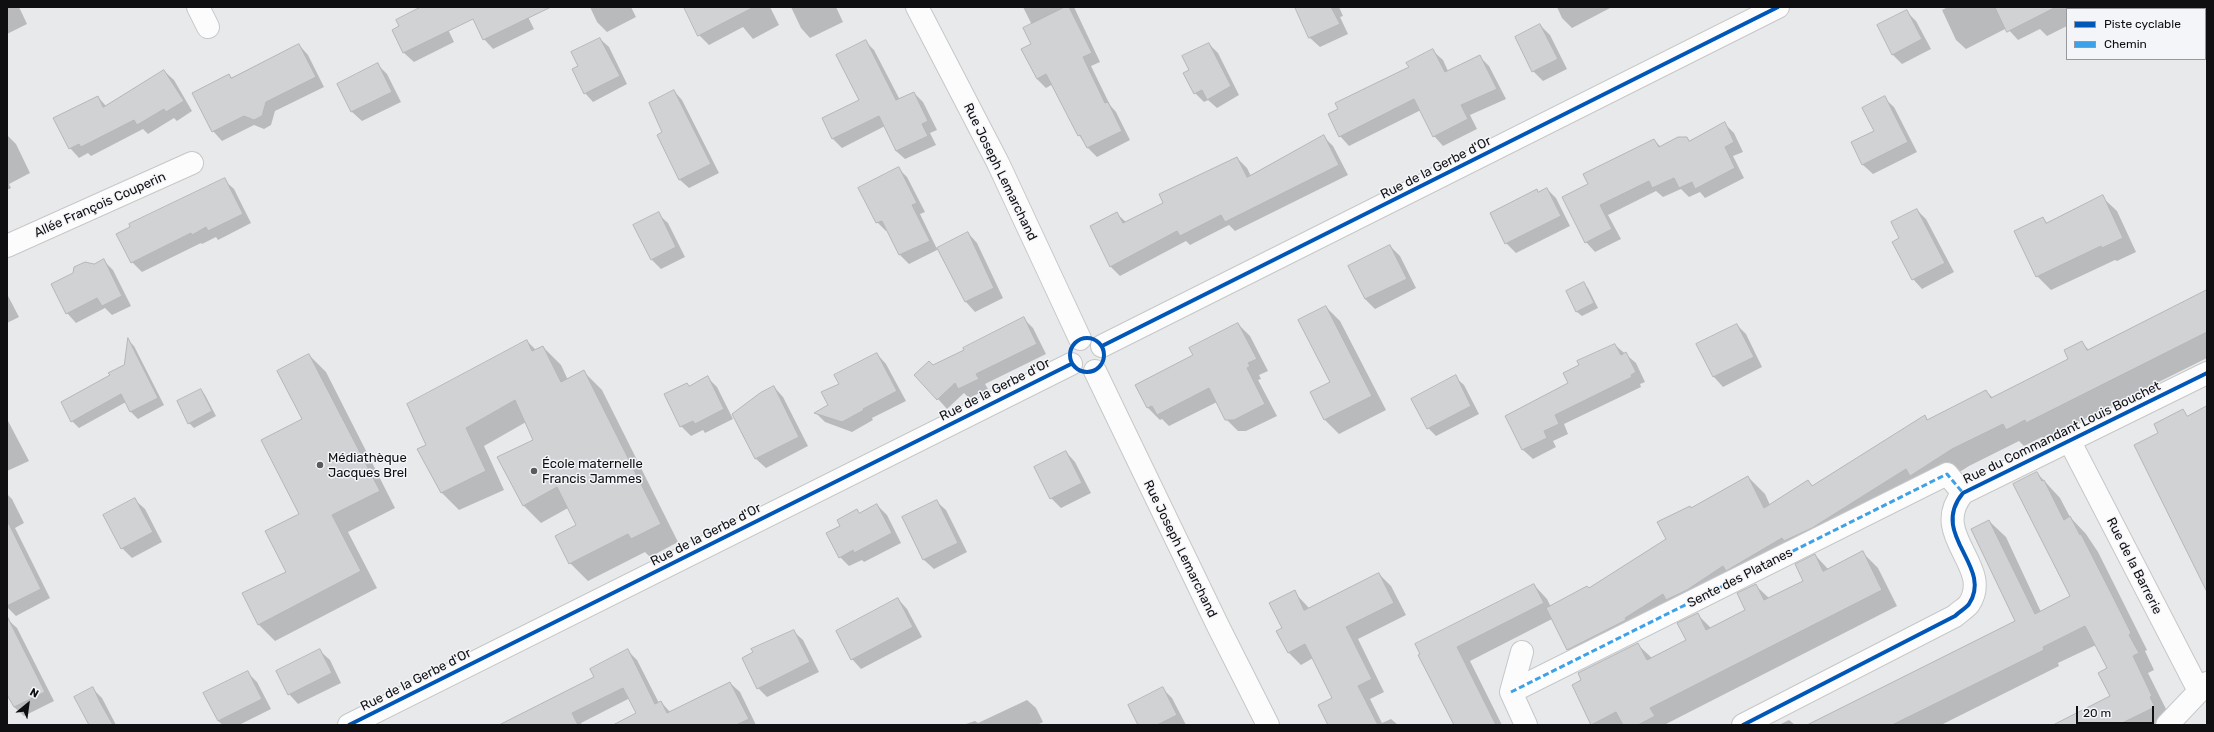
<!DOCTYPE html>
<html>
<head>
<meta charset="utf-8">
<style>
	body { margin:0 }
	#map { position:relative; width:2214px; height:732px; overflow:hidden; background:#e8e9eb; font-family:Rubik,sans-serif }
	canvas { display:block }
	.frame { position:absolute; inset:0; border:8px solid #0f0f11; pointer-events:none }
	.legend { position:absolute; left:2066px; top:8px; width:140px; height:52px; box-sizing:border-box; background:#f4f5f9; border:1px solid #98999c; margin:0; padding:5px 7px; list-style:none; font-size:12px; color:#0f0f11 }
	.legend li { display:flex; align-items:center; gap:8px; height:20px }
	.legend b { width:20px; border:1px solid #98999c }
	.north { position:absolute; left:8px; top:684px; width:40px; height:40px; -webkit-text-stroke:3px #f4f5f9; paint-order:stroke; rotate:29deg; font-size:11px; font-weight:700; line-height:16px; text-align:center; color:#0f0f11 }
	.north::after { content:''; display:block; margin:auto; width:14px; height:18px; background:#0f0f11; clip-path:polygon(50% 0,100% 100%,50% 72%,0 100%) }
	.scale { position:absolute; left:2076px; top:706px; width:78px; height:18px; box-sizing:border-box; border:2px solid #0f0f11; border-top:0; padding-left:5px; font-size:12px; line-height:14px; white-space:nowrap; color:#0f0f11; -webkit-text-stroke:3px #f4f5f9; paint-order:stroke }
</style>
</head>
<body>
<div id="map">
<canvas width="2214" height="732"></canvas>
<div class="frame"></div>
<ul class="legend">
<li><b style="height:5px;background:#0057b8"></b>Piste cyclable</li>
<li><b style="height:5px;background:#3da1ea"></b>Chemin</li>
</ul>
<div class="north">N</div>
<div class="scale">20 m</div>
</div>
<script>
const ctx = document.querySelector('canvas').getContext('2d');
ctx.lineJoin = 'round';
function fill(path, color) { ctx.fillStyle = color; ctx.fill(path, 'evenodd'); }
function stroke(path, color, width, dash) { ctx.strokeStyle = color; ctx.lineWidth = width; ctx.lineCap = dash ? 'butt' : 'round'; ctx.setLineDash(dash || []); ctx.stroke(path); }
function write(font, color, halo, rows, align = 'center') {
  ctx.font = font + ' Rubik,sans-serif'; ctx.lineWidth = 3; ctx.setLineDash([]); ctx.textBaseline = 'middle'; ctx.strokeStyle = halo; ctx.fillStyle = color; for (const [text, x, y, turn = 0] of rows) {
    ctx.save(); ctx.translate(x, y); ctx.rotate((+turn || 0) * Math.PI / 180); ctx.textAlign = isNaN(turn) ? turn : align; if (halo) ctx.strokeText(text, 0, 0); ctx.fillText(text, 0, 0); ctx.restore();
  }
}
const shadow = new Path2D(`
	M7,7H19L27,24L7,34Z
	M423,7H434L440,13L454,42L414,62L404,53L393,31L401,27Z
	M478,7H523L534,29L493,49L484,39Z
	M590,7H631L636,17L607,32L597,22Z
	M698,7H770L779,25L753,39L743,27L709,45L699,35Z
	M791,7H836L843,22L810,38L801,28Z
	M1023,7H1074L1100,62L1091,66L1110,105L1116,112L1130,140L1097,157L1088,148L1079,135L1053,84L1046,88L1037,79L1032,25Z
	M1296,7H1339L1343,16L1340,17L1348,34L1320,47L1310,38Z
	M1557,7H1612L1572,28L1562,18Z
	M1948,7H2085L2086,9H2067V26L2047,36L2040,29L2018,40L2007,28L1966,49L1956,40L1942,10Z
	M2177,7H2207V45L2205,46V9H2178Z
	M1906,11L1916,21L1931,49L1902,64L1892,54Z
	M1540,25L1550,35L1567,69L1543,81L1533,71Z
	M600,39L609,47L627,84L593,102L585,93L579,67Z
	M865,41L874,50L900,100L914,93L923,102L937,130L930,133L936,145L905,159L896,151L885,126L842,148L833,139L823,119L860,100Z
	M1209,44L1218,53L1239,95L1217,108L1208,100L1204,102L1195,93L1190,70Z
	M299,45L308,55L324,87L275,111L271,125L264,129L254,125L222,141L213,131L229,75L232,78Z
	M1433,51L1443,60L1448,71L1479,56L1489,66L1506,99L1470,115L1477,129L1443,146L1434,136L1421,110L1349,146L1340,136L1410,67Z
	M378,65L387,74L401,102L362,121L352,112L338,85Z
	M164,71L174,80L192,111L177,121L174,118L148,134L143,129L91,156L88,153L79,158L70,148L98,97L106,106Z
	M674,91L682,100L719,173L689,188L680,180L658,135L664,132Z
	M1884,98L1894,107L1917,152L1873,174L1863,165L1852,143L1875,131Z
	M1725,124L1734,133L1743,152L1733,156L1744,178L1705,198L1700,192L1689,197L1681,189L1663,197L1656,191L1608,215L1621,239L1595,252L1586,242L1589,184L1654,140L1661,147L1687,138L1690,142Z
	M7,135L16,144L30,173L9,184L11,188L7,190Z
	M1324,137L1333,146L1348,175L1235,231L1229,225L1190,245L1186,241L1120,276L1111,267L1091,227L1117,214L1126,222L1164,203L1237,158L1247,168L1251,176Z
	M898,168L907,177L925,212L920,214L937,249L968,233L977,243L1003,298L975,312L966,302L939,249L909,264L900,255L888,230L886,231L877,222Z
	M224,180L234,189L251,223L218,240L216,237L202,244L201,243L142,272L132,262L118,234Z
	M1547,189L1556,198L1570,226L1516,253L1506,243L1537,190L1539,193Z
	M2102,197L2117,211L2136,252L2117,261L2115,260L2051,290L2037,276L2043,218L2047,223Z
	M1917,210L1926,219L1954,272L1922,289L1913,279L1900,238Z
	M658,214L668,223L685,257L661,269L652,260Z
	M1390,246L1400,256L1416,288L1375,309L1365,299L1349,266Z
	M103,260L113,270L131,306L112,315L105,308L76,323L67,313L74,273Z
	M1583,283L1588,288L1598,308L1582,316L1577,312L1567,291Z
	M2207,291V358L2044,439L2042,437L2024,446L2019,441L1969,466L1928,492L1584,666L1567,650L1552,619L1470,661L1502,725H1455L1420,655L1534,585L1547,599L1551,607L1589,589L1667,539L1691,509L1748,477L1765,494L1770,505L1808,481L1813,487L1925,416L1928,420L1986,391L1993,398L2070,360L2082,343L2089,350Z
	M7,294L19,317L7,323Z
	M1326,307L1340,321L1386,410L1339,434L1325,420L1312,392L1331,383Z
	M1024,319L1033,328L1046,354L985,384L988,389L969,398L964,393L947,409L938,399L933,367Z
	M1238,324L1250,336L1268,371L1259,375L1261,379L1258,380L1277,416L1246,431H1238L1226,419L1217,402L1169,426L1162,419L1160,420L1148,408L1136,385L1194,356Z
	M1737,325L1746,334L1762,367L1723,387L1714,377L1697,344Z
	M128,340L134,346L164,405L138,419L131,412L126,402L79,428L72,421L111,376L125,366Z
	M527,341L536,350L543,347L561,365L568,380L584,372L602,390L678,542L650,557L645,552L588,581L570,563L577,526L568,508L541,523L523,505L534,441L526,422L484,446L504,490L459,510L441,492L428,446Z
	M1615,345L1636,363L1645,382L1640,384L1641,387L1564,424L1568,434L1553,441L1556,447L1533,459L1523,450L1506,416L1570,383Z
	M877,354L886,364L906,401L872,418L873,420L852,432L825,422L816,413L829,405L840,384Z
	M309,355L326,372L395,508L348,532L377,588L275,641L259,625L243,594L287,572L301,514L303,419Z
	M1455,377L1464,385L1479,414L1436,436L1428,428Z
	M708,378L717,387L733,419L705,433L703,430L691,436L681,426L687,384L690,387Z
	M774,387L783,397L808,446L766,468L756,459L734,414Z
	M201,390L205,395L216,416L194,428L189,423Z
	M7,419L29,461L7,471Z
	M1066,452L1075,462L1091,493L1061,508L1051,498Z
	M2037,473L2060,498L2070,517L2086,534L2098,552L2147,650L2145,651L2154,670L2148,673L2168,713L2167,725H2055L2111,697L2108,669L2096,645L2058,663L2059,666L1941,725H1809L2016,622L1989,521L2006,537L2041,612L2071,596Z
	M7,494L12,499L24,523L15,528L50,598L16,616L7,607Z
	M135,500L145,509L162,542L132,558L122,548Z
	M936,501L946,510L967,552L934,569L924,560L903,517Z
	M877,505L887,515L901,543L864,562L862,560L849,566L840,557L842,526L857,511L860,514Z
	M1862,552L1878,568L1897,606L1666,724V725H1593L1573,685L1637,644L1652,658L1687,640L1697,614L1711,628L1747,611L1755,585L1769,598L1804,581L1815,555L1828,569Z
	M1379,574L1391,586L1406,615L1358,639L1384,692L1370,699L1382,723L1391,719L1398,725H1329L1333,698L1313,658L1301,665L1288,652L1284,628L1294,592L1309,608Z
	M898,599L907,609L922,637L861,669L852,659Z
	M7,619L17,628L54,701L24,716L14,707L7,692Z
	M793,631L803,640L819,672L767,697L758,688Z
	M320,651L330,660L341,683L298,704L289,694Z
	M628,651L637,660L659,703L661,702L670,712L677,725H643L630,698L581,723L582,725H516L595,677Z
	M247,672L257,682L271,709L239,725H223L218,721Z
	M730,683L740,692L756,725H709Z
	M93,689L102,698L116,725H90Z
	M1163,689L1172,698L1186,725H1139Z
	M1027,700L1036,708L1043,722L1037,725H963L975,721L978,723Z
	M1789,720L1795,725H1779Z`);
const building = new Path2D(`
	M421,7H551L483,40L473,19L403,53L392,30L399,26L396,20Z
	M684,7H754L698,36Z
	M1065,7H1069L1092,53L1083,57L1105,103L1108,102L1122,131L1087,148L1080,135L1078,136L1046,74L1037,79L1021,49L1031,44L1023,28Z
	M1295,7H1331L1340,24L1309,38Z
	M1995,7H2056L2007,32Z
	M1907,10L1922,39L1892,55L1877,25Z
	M1540,24L1558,59L1532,72L1515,37Z
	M600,38L620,76L584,94L572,69L578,66L571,52Z
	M866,40L896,100L914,92L928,121L922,124L928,136L896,151L879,116L832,139L822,118L859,100L836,55Z
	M1209,43L1231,86L1207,100L1202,90L1194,94L1183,73L1189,70L1182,56Z
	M299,44L316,77L266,102L262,116L254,120L244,116L212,132L192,93L229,74L231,78Z
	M1433,49L1445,72L1480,55L1497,89L1461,105L1468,119L1433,137L1414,99L1339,137L1328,114L1338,109L1335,103L1409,67L1406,63Z
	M378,63L392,92L351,112L337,84Z
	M164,70L184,101L166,112L164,109L137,125L134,120L81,147L79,144L69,149L53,118L98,96L103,107Z
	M674,90L711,164L679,180L657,135L662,132L649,103Z
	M1885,96L1908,142L1862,165L1851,142L1874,131L1862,108Z
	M1725,122L1734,142L1725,147L1735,168L1695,189L1692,182L1679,188L1674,178L1652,188L1649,181L1600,205L1612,229L1585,243L1562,197L1588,184L1583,174L1654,139L1659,147L1678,137H1687L1689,141Z
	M1324,135L1339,165L1225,222L1221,215L1180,236L1177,231L1110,267L1090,226L1117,212L1123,223L1163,203L1159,194L1237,157L1247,177Z
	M899,167L917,203L912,205L930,241L899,255L882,221L876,223L858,188Z
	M225,178L243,214L208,231L206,227L192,235L191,233L131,263L116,234L130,227L129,224Z
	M1547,188L1561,216L1505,244L1490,213L1537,189L1538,192Z
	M2103,195L2123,238L2102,248L2101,246L2036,277L2014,231L2043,217L2046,223Z
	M1917,209L1945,263L1912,280L1892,242L1899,238L1891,222Z
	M659,212L676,247L651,260L633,225Z
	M968,232L994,288L965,302L937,248Z
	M1390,245L1407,279L1365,299L1348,266Z
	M104,259L122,296L102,306L97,298L66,314L51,284L73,273L74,267L85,262L94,264Z
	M1584,282L1594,303L1576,312L1566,291Z
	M2207,290V332L2026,423L2025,420L2006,430L2003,424L1952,449L1910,476L1906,469L1812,528L1784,541L1782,538L1726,571L1723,566L1687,590L1666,600L1663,594L1625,618L1626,620L1567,650L1546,608L1587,586L1589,588L1666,539L1657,522L1690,506L1691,508L1748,476L1764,508L1808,480L1812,486L1925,415L1927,420L1986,390L1991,398L2068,359L2064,350L2082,341L2087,350Z
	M1326,306L1372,396L1324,420L1310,392L1330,382L1298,320Z
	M1024,317L1037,344L976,374L979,379L958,389L955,383L937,400L914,375L929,361L933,365L964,350L963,348Z
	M1238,323L1257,359L1248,363L1250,366L1247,368L1265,404L1234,420H1225L1209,388L1157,415L1152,406L1147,408L1135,385L1193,355L1189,348Z
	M1737,324L1754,357L1713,377L1696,344Z
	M128,338L158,398L130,412L121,394L71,422L61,402L110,375L108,373L124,365Z
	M527,340L532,351L543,346L561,382L584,370L661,524L631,539L628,534L569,564L555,536L576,525L557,487L523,506L497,457L533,440L515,400L466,428L486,471L441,493L417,449L426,445L407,404Z
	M1615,344L1621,355L1626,352L1636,372L1631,375L1632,377L1555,415L1559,424L1544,431L1547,438L1522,450L1505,416L1568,383L1563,373L1579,365L1577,361Z
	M877,353L897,391L863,409L864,410L842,422L814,413L828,405L821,392L839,384L834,375Z
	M309,354L380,491L332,515L361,571L258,625L242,593L286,572L265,531L299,514L261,440L302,419L277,371Z
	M1456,375L1471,406L1427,429L1411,399Z
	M708,376L724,409L695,424L693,421L680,427L664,394L687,383L689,386Z
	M774,386L799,437L755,459L732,414L760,393Z
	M201,389L212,411L188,424L177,401Z
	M2207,406V592L2134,445L2158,433L2154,424L2183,409L2187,416Z
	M1066,451L1082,483L1050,499L1034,467Z
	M2037,472L2042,481L2044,480L2064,520L2070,516L2080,535L2081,534L2111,593L2131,633L2129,635L2139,653L2133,656L2152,696L2150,697L2155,707L2118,725H2053L2110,696L2098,673L2107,668L2085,626L2043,647L2044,650L1892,725H1807L2015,621L1971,529L1989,520L2035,614L2070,596L2013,484Z
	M135,498L153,532L121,549L103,515Z
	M937,500L958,543L923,560L902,517Z
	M877,504L892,533L854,553L853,550L839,558L826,533L840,526L837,520L857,509L859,513Z
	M7,520L41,589L7,606Z
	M1863,551L1882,590L1650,708L1655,716L1638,725H1623L1616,712L1591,725L1572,685L1581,680L1578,673L1638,643L1647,660L1686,640L1677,623L1698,613L1706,630L1745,610L1737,593L1756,584L1764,600L1803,581L1795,564L1815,554L1823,571Z
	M1379,573L1394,603L1346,627L1372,679L1358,686L1378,725H1328L1318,705L1332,698L1305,644L1288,653L1276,631L1282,628L1269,603L1295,590L1304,610Z
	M1534,584L1544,603L1457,647L1496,725H1454L1418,655L1420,654L1415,644Z
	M898,598L913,627L851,660L836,631Z
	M7,616L45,692L14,707L7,695Z
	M794,630L810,662L757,689L742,658L753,652L751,649Z
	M320,649L332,673L288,695L276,671Z
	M628,649L655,704L661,701L667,713L730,682L749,719L736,725H613L636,713L623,688L572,713L578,725H499L594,677L590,669Z
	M248,671L262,699L218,721L203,693Z
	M93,687L100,702L113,725H89L74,697Z
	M1163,687L1177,715L1157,725H1138L1128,705Z`);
const street = new Path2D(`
	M198,7L208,27
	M917,7L998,163L1080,339
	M7,246L192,163
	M1102,346L1778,7
	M1095,371L1218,626L1268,725
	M2069,440L2199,691
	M1522,652L1511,692L1526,725
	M1511,692L1947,474L1963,493
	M349,725L1071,364
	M1743,725L1955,616C1959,612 1966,608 1969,604C1994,566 1928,535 1963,493L2207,373
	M2167,725L2207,683`);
const quiet = new Path2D(`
	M1511,692L1947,474L1963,493`);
const cycleway = new Path2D(`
	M1070 355a17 17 0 1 1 34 0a17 17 0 1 1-34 0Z
	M1102,346L1778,7
	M349,725L1071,364
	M1743,725L1955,616C1959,612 1966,608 1969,604C1994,566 1928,535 1963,493L2207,373`);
const markers = [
	[320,465,4,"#5b5b5d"],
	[534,471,4,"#5b5b5d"]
];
const streetNames = [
	["Rue de la Gerbe d'Or",1436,168,-27],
	["Rue Joseph Lemarchand",1000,172,64],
	["Allée François Couperin",100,205,-24],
	["Rue de la Gerbe d'Or",995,390,-27],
	["Rue du Commandant Louis Bouchet",2062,433,-26],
	["Rue de la Gerbe d'Or",706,535,-27],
	["Rue Joseph Lemarchand",1180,549,64],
	["Rue de la Barrerie",2134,566,63],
	["Sente des Platanes",1740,578,-27],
	["Rue de la Gerbe d'Or",416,680,-27]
];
const poiNames = [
	["Médiathèque",328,458],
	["Jacques Brel",328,473],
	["École maternelle",542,464],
	["Francis Jammes",542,479]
];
fill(shadow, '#0003');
fill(building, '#d1d2d3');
stroke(building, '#b5b6b8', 1);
stroke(street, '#c6c7c8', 24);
stroke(street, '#fcfcfc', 22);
stroke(quiet, '#3da1ea', 3, [6, 3]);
stroke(cycleway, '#0057b8', 4);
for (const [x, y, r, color] of markers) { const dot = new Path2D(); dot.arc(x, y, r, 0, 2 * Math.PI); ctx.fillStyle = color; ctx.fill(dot); stroke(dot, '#f4f5f9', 1.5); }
write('13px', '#0f0f11', '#f4f5f9', streetNames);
write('13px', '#0f0f11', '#f4f5f9', poiNames, 'left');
</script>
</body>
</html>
